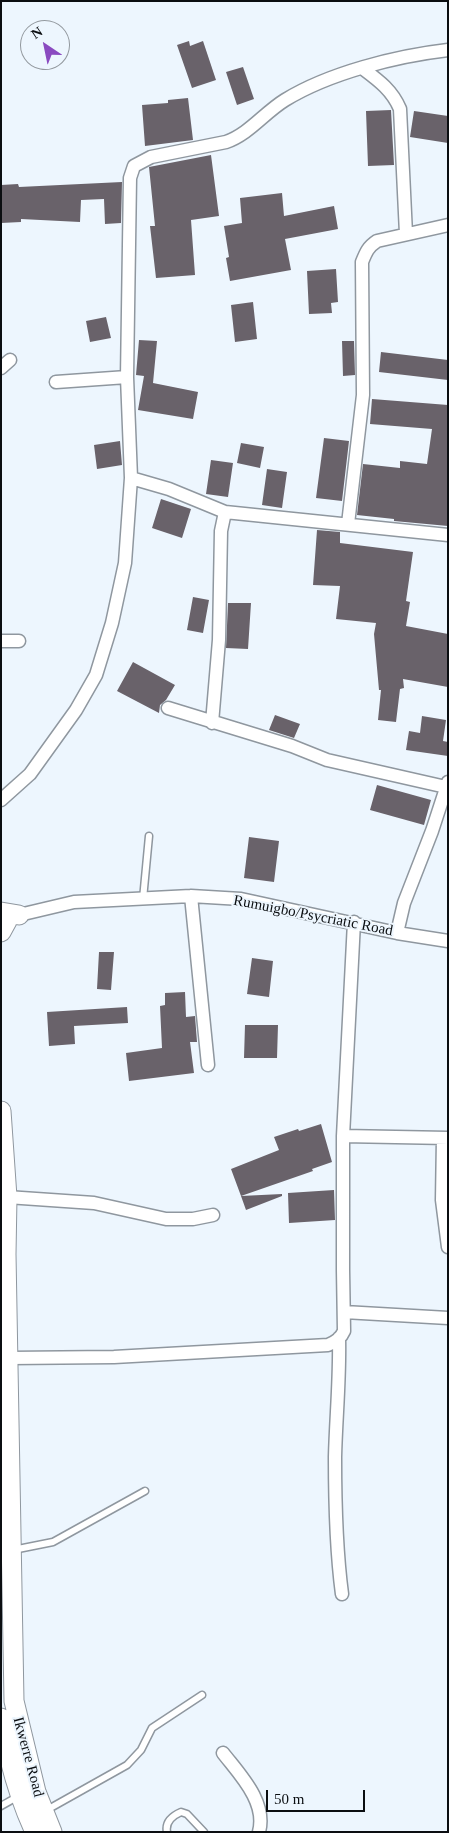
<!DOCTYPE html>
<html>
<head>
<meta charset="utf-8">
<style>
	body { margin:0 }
	#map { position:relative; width:449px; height:1833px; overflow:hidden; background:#edf6fe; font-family:Georgia,serif }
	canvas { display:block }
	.frame { position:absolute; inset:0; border:2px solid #0b0e11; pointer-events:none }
	.north { position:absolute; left:20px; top:20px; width:50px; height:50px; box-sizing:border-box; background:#edf6fe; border:1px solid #93999f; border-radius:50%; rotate:326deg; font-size:14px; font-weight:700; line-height:20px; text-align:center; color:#0b0e11 }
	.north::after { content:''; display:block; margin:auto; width:18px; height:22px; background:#8a4ac0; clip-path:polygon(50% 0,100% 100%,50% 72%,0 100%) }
	.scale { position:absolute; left:266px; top:1790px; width:99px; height:22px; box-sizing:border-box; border:2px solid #0b0e11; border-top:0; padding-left:6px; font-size:15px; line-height:18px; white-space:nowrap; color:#0b0e11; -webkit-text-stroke:4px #edf6fe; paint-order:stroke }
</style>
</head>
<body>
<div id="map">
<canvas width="449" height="1833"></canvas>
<div class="frame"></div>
<div class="north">N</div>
<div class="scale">50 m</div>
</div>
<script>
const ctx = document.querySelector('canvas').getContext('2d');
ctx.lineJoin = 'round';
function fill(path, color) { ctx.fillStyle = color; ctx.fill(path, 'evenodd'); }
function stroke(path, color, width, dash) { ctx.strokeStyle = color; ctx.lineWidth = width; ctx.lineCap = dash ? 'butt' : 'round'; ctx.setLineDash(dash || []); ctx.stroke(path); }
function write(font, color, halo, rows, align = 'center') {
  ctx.font = font + ' Georgia,serif'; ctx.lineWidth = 4; ctx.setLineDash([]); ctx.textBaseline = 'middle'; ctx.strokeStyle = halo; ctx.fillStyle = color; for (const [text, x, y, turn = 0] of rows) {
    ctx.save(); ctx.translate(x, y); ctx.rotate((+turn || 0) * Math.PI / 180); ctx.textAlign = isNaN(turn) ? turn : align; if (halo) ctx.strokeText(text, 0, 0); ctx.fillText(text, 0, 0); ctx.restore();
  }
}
const building = new Path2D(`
	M189,41L190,46L203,41L216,80L192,88L177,45Z
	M243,67L254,99L237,105L226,72Z
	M188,98L193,140L145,146L142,105L168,103V100Z
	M391,110L394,165L368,166L366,111Z
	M414,111L448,116V143L410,137Z
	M211,155L219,216L191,220L195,275L156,278L150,226H155L149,167Z
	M122,182L121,223L105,224L104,199L81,200L80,222L21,219V222L1,223V185L18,184L19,187Z
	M282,193L284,216L334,206L338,229L285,239L291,270L230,281L226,258L229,257L224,226L242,223L240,198Z
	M336,269L338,302L331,303L332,313L309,314L307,271Z
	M253,302L257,339L235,342L231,305Z
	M106,317L111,338L90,342L86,321Z
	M139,340L157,341L153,383L198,392L193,419L138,410L144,376L136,375Z
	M342,341H354L355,375L343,376Z
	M381,352L448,360V380L379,372Z
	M372,399L448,405V526L394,521V519L357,515L363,464L400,468V461L427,464L432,429L370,424Z
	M324,438L349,441L342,501L316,498Z
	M120,441L122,465L97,469L94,445Z
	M241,443L264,447L260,468L237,463Z
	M211,460L233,463L228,497L206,494Z
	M267,469L287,472L282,508L262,505Z
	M161,499L191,509L182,538L152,528Z
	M317,530L340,532V543L413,552L406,601L410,602L406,626L448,634V687L403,679L404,688L400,689L396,722L378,720L381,690H379L374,634L376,623L336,619L340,586L313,585Z
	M193,597L209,600L203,633L187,630Z
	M228,603H251L248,649L226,648Z
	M133,662L175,685L166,700L160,705L159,713L117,691Z
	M275,715L300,724L294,738L269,730Z
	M422,716L446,720L443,741L448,742V756L406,750L409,731L420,733Z
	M377,785L431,800L424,825L370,810Z
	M249,837L279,841L274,882L244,878Z
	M99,952H114L111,990L97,989Z
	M252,958L273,961L269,997L247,994Z
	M185,992L186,1017L195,1016L197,1042H190L194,1073L129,1081L126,1053L162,1048L160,1006L165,1005V993Z
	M127,1007L128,1023L74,1026L75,1044L49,1046L47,1012Z
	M245,1025H278L277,1058H244Z
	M321,1124L332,1162L312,1169L313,1171L241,1196L231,1169L279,1150L274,1137L298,1129L299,1131Z
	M334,1190L335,1220L289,1223L288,1193Z
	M282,1194V1196L246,1210L241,1196Z`);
const service = new Path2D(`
	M143,899L149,836
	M13,1550L53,1542L145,1491
	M1,1806L17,1797
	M45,1811L127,1765L141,1750L152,1728L202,1695
	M167,1832C165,1822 172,1816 181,1812L187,1814L204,1832`);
const minor = new Path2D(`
	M362,68C378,80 392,90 400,109L406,234
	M1,368L10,360
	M56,382L127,377
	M131,478L169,489L225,512L448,535
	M348,524L363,395L362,262C366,252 368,247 377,241L448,225
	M1,641H19
	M168,708L292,746L327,760L446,787
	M212,723L219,640L221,531L225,512
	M1,800L30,774L76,710L96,675L112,623L125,563L131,478L127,377L130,178L134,166L151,157L226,142C249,134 264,113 285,100C329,73 396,56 448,50
	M191,896L208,1065
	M12,919L19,915L74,902L191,896L241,899L397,933L448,941
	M397,933L404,903L432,831L448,782
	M343,1136L448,1138
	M443,1138L442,1200L448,1247
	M7,1197L94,1203L166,1219H193L213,1215
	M344,1312L448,1318
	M339,1338C340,1378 336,1417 335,1457C335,1503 336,1549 342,1594
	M9,1358L114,1357L328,1345C336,1342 341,1338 344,1331L343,1270V1136L354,922
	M223,1753C240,1775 267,1802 259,1832`);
const primary = new Path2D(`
	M1,912L19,915
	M1,932L7,921
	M1,1111L7,1197L6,1254L14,1701L36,1792L52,1832
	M1,1718C8,1757 18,1796 35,1832`);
const streetNames = [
	["Rumuigbo/Psycriatic Road",313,916,11],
	["Ikwerre Road",28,1757,75]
];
fill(building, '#69626a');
stroke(service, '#8f979f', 9);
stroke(minor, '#8f979f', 15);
stroke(primary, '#8f979f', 21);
stroke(service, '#fff', 6);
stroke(minor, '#fff', 12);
stroke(primary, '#fff', 19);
write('15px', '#0b0e11', '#edf6fe', streetNames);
</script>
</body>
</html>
